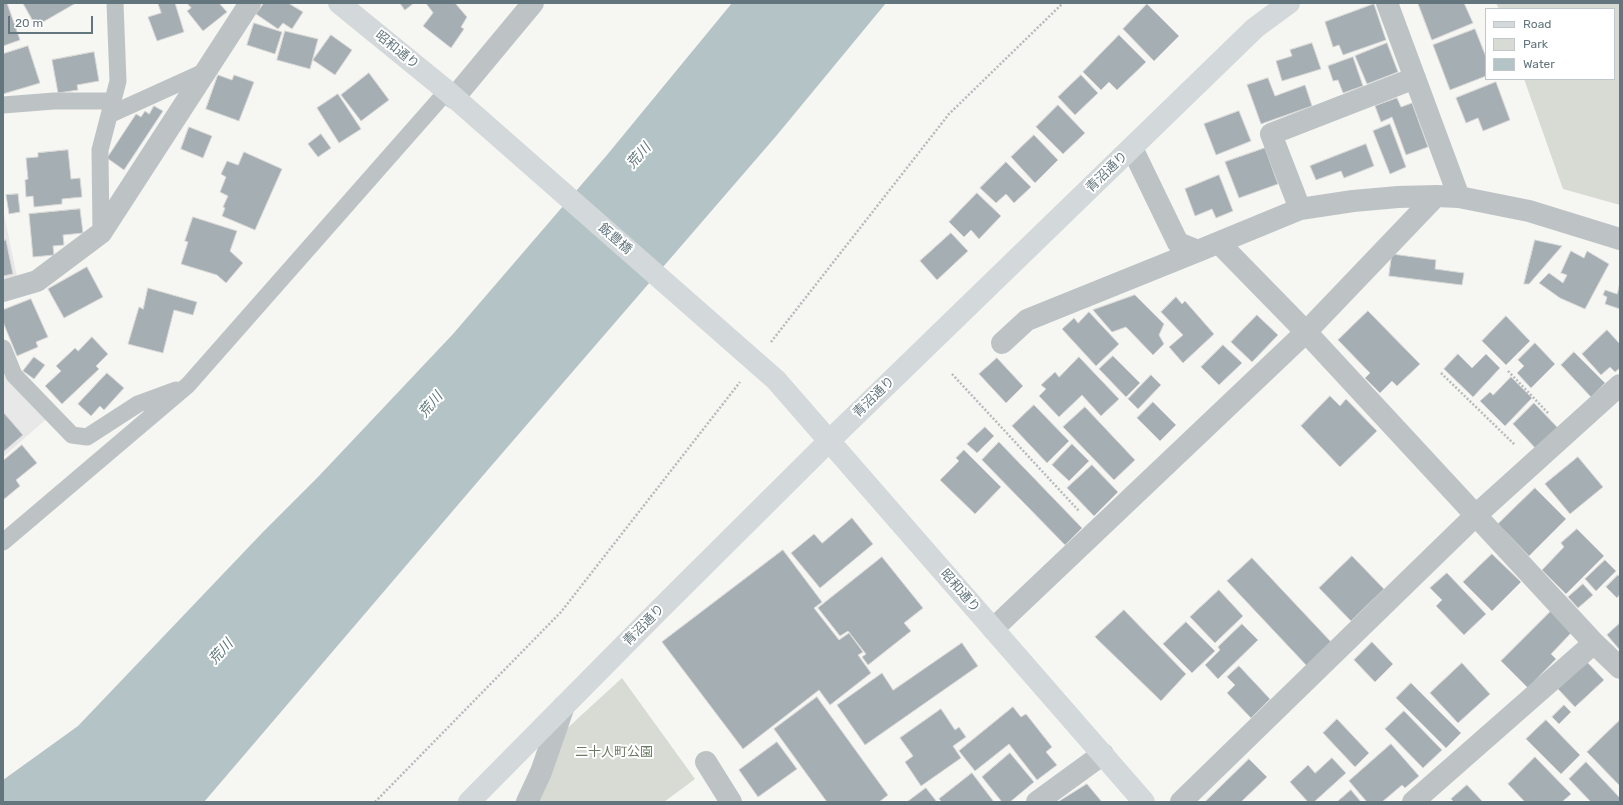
<!DOCTYPE html>
<html>
<head>
<meta charset="utf-8">
<style>
	body { margin:0 }
	#map { position:relative; width:1623px; height:805px; overflow:hidden; background:#f6f6f3; font-family:Rubik,sans-serif }
	canvas { display:block }
	.frame { position:absolute; inset:0; border:4px solid #63767d; pointer-events:none }
	.legend { position:absolute; left:1485px; top:8px; width:130px; height:72px; box-sizing:border-box; background:#fff; border:1px solid #c1c8cb; margin:0; padding:5px 7px; list-style:none; font-size:12px; color:#63767d }
	.legend li { display:flex; align-items:center; gap:8px; height:20px }
	.legend b { width:20px; border:1px solid #c1c8cb }
	.scale { position:absolute; left:8px; top:16px; width:85px; height:18px; box-sizing:border-box; border:2px solid #63767d; border-top:0; padding-left:5px; font-size:12px; line-height:14px; white-space:nowrap; color:#63767d; -webkit-text-stroke:3px #fff; paint-order:stroke }
</style>
</head>
<body>
<div id="map">
<canvas width="1623" height="805"></canvas>
<div class="frame"></div>
<ul class="legend">
<li><b style="height:5px;background:#d3d8da"></b>Road</li>
<li><b style="height:11px;background:#d7dbd3"></b>Park</li>
<li><b style="height:11px;background:#b4c3c5"></b>Water</li>
</ul>
<div class="scale">20 m</div>
</div>
<script>
const ctx = document.querySelector('canvas').getContext('2d');
ctx.lineJoin = 'round';
function fill(path, color) { ctx.fillStyle = color; ctx.fill(path, 'evenodd'); }
function stroke(path, color, width, dash) { ctx.strokeStyle = color; ctx.lineWidth = width; ctx.lineCap = dash ? 'butt' : 'round'; ctx.setLineDash(dash || []); ctx.stroke(path); }
function write(font, color, halo, rows, align = 'center') {
  ctx.font = font + ' Rubik,"Noto Sans JP",sans-serif'; ctx.lineWidth = 4; ctx.setLineDash([]); ctx.textBaseline = 'middle'; ctx.strokeStyle = halo; ctx.fillStyle = color; for (const [text, x, y, turn = 0] of rows) {
    ctx.save(); ctx.translate(x, y); ctx.rotate((+turn || 0) * Math.PI / 180); ctx.textAlign = isNaN(turn) ? turn : align; if (halo) ctx.strokeText(text, 0, 0); ctx.fillText(text, 0, 0); ctx.restore();
  }
}
const built = new Path2D(`
	M3,210L19,286L3,291Z
	M3,348L52,414L3,457Z`);
const green = new Path2D(`
	M1496,3H1620V205L1563,189L1524,79H1614V9H1499Z
	M622,678L695,779L664,802H527L562,733Z`);
const water = new Path2D(`
	M732,3H886L777,135L486,472L204,802H3V780L78,726L263,532L318,477L453,334L607,155Z`);
const building = new Path2D(`
	M3,3H7L20,40L3,46Z
	M23,3H76L36,26Z
	M158,3H175L184,32L157,41L148,17L161,13Z
	M187,3H219L227,12L203,31L187,11L191,8Z
	M264,3H288L303,12L292,29L283,23L278,29L256,14Z
	M400,3H414L405,10Z
	M426,3H455L467,17L461,27L464,29L451,48L423,26L433,13Z
	M1418,3H1464L1473,23L1432,40Z
	M1147,4L1179,36L1154,61L1123,29Z
	M1374,4L1386,40L1343,55L1339,45L1333,47L1325,22Z
	M254,23L282,32L275,54L247,45Z
	M1475,29L1486,57V76L1450,90L1433,45Z
	M285,31L318,39L310,69L277,60Z
	M331,35L352,50L335,75L313,60Z
	M1119,35L1146,62L1117,90L1109,82L1101,90L1083,72Z
	M1312,43L1321,69L1282,81L1276,61L1292,56L1290,50Z
	M1387,43L1398,72L1367,84L1355,56Z
	M28,46L40,83L3,94V54Z
	M94,52L99,81L77,85L78,90L58,93L52,60Z
	M1353,57L1363,86L1343,93L1338,80L1333,81L1328,66Z
	M369,73L389,100L361,121L341,95Z
	M218,75L232,80L234,75L254,82L239,121L206,109Z
	M1081,75L1098,93L1075,115L1058,97Z
	M1268,78L1275,96L1305,85L1312,106L1261,124L1247,85Z
	M1496,82L1510,120L1483,131L1478,118L1466,123L1456,98Z
	M338,94L361,129L339,143L317,108Z
	M1397,98L1401,107L1412,103L1428,147L1406,155L1392,117L1381,122L1375,106Z
	M1058,105L1085,133L1063,154L1036,127Z
	M154,106L163,111L124,170L107,158L136,114L141,117L145,111L149,114Z
	M1239,111L1251,141L1216,155L1204,124Z
	M1390,124L1406,167L1390,174L1373,131Z
	M189,127L212,136L203,158L181,149Z
	M321,134L331,148L318,157L308,144Z
	M1034,135L1058,160L1035,183L1011,157Z
	M1366,144L1374,166L1344,178L1341,171L1316,180L1310,166Z
	M1265,148L1278,184L1239,198L1225,162Z
	M68,150L71,179L80,178L82,197L62,199V204L34,207L33,196L26,197L25,180L28,179L26,158L38,157V153Z
	M244,152L282,169L255,230L222,216L225,208L223,207L228,196L220,192L226,177L221,174L227,161L238,165Z
	M1006,162L1031,187L1014,203L1006,194L996,203L980,188Z
	M1219,175L1233,211L1216,218L1212,209L1195,216L1185,189Z
	M977,193L1001,216L979,239L971,230L964,237L949,222Z
	M18,194L20,212L9,214L6,195Z
	M80,209L83,233L63,235L64,245L53,246L54,255L33,257L29,214Z
	M193,217L237,231L230,251L243,263L226,283L217,275L181,264L188,242L185,241Z
	M951,233L968,251L937,280L920,261Z
	M6,240L13,274L3,276V241Z
	M1535,240L1562,246L1529,284H1524Z
	M1571,251L1584,258L1587,251L1609,264L1585,309L1560,298L1539,283L1549,273L1563,283L1567,275L1561,273Z
	M1392,254L1436,260L1435,269L1464,273L1462,285L1389,276Z
	M87,267L103,297L64,318L48,289Z
	M1620,283V309L1605,304L1607,297L1603,295L1605,290L1617,294Z
	M148,288L197,302L193,315L174,310L163,353L128,344L139,307L143,309Z
	M1135,295L1164,324L1159,335L1164,344L1153,355L1126,327L1112,332L1093,310Z
	M1176,297L1182,304L1185,301L1214,334L1183,363L1169,347L1183,335L1161,312Z
	M31,299L48,337L36,342L38,347L17,356L3,322V310Z
	M1368,311L1420,364L1397,386L1392,381L1380,393L1365,378L1370,373L1338,340Z
	M1089,312L1119,344L1096,366L1062,329L1074,318L1078,323Z
	M1257,315L1278,335L1252,362L1231,342Z
	M1506,316L1530,341L1506,365L1482,341Z
	M1607,330L1620,344V368L1615,372L1610,367L1601,375L1582,354Z
	M92,337L108,354L96,366L99,369L62,404L45,386L61,371L56,366L75,348L78,351Z
	M1535,343L1555,364L1531,388L1517,373L1524,366L1518,360Z
	M1223,345L1242,363L1219,385L1201,367Z
	M1574,352L1605,383L1591,397L1561,365Z
	M1458,354L1472,368L1486,354L1500,368L1473,397L1444,369Z
	M1113,356L1140,383L1126,397L1099,369Z
	M34,357L45,365L34,379L23,371Z
	M1079,357L1119,399L1101,416L1082,395L1059,417L1039,396L1046,389L1041,385L1055,372L1059,377Z
	M997,358L1023,386L1006,403L979,374Z
	M107,373L124,388L104,410L100,406L91,416L78,404Z
	M1151,375L1161,385L1138,409L1128,399Z
	M1511,377L1532,398L1505,426L1480,401L1490,392L1493,395Z
	M1330,396L1340,406L1346,399L1377,431L1340,467L1301,426Z
	M1153,402L1176,425L1160,441L1137,418Z
	M1534,403L1559,429L1537,450L1513,424Z
	M1034,405L1069,441L1047,463L1012,426Z
	M1085,407L1135,460L1114,480L1063,427Z
	M3,412L23,435L3,452Z
	M985,427L994,436L977,453L967,444Z
	M999,442L1082,528L1065,545L982,460Z
	M1072,444L1089,461L1069,481L1052,465Z
	M22,445L37,463L16,480L20,486L3,500V461Z
	M964,450L1001,487L975,514L940,480L959,461L956,458Z
	M1578,457L1603,487L1570,514L1545,484Z
	M1092,465L1118,492L1094,516L1067,488Z
	M1535,488L1566,519L1529,556L1498,524Z
	M852,518L873,544L820,588L791,553L814,534L822,543Z
	M1577,529L1604,556L1566,594L1542,570L1564,547L1561,543Z
	M783,550L822,602L814,608L839,640L849,633L863,652L858,655L871,673L830,705L819,690L743,749L662,642Z
	M1492,554L1521,582L1492,611L1463,582Z
	M1352,556L1384,589L1351,621L1319,588Z
	M882,557L923,608L904,623L911,631L868,665L862,657L866,654L848,631L840,636L818,608Z
	M1252,558L1332,643L1307,666L1227,581Z
	M1605,560L1616,571L1596,591L1585,579Z
	M1447,573L1486,614L1464,635L1436,606L1442,600L1430,588Z
	M1618,575L1620,577V594L1617,598L1606,587Z
	M1583,584L1593,595L1578,608L1568,597Z
	M1219,590L1243,616L1215,643L1190,617Z
	M1124,610L1186,674L1161,701L1095,637Z
	M1551,611L1572,632L1551,654L1556,659L1528,688L1501,661Z
	M1186,622L1215,651L1192,673L1163,644Z
	M1620,623V650L1607,635Z
	M1242,624L1258,640L1218,679L1205,665L1220,650L1218,647Z
	M1372,642L1393,664L1375,682L1354,660Z
	M962,643L978,666L865,745L837,705L882,673L893,690Z
	M1587,662L1604,680L1575,707L1558,689Z
	M1462,663L1490,694L1458,723L1430,693Z
	M1239,666L1270,699L1251,718L1227,693L1235,685L1227,677Z
	M1411,683L1461,733L1446,748L1396,698Z
	M817,697L888,795L879,802H827L774,729Z
	M1564,705L1571,712L1559,724L1552,717Z
	M1013,707L1021,717L1026,714L1052,747L1046,752L1057,765L1037,780L1009,744L975,771L959,751Z
	M941,709L955,730L959,727L966,737L953,746L961,758L921,786L905,762L913,756L900,738Z
	M1404,711L1442,750L1423,768L1385,729Z
	M1337,719L1369,753L1355,767L1323,733Z
	M1546,720L1580,755L1561,774L1526,739Z
	M1620,720V786L1587,752Z
	M777,742L797,769L758,797L739,770Z
	M1391,744L1419,776L1405,788L1402,785L1382,802H1367L1349,781Z
	M1010,753L1034,782L1010,802H1002L982,777Z
	M1535,757L1571,794L1562,802H1525L1508,784Z
	M1332,758L1346,773L1314,802H1308L1290,782L1308,765L1315,773Z
	M1249,759L1267,777L1241,802H1205Z
	M1586,762L1620,798V802H1591L1569,779Z
	M972,773L994,802H942L939,799Z
	M1087,784L1102,802H1058Z
	M1467,785L1483,802H1454L1451,799Z
	M926,788L937,802H907Z
	M1351,790L1361,802H1337Z`);
const path = new Path2D(`
	M771,342L949,114L1063,3
	M1508,371L1549,414
	M1441,373L1515,445
	M952,374L1079,511
	M375,802L561,612L740,382`);
const lane = new Path2D(`
	M3,105L54,101H112
	M109,115L206,71
	M101,233L100,150L118,81L115,3
	M3,348L14,375L72,435L87,437L138,404L176,390
	M3,542L188,385L447,91`);
const street = new Path2D(`
	M1387,3L1459,197
	M454,98L533,3
	M1132,148L1178,243L1198,251L1300,209L1353,201L1398,197L1436,196L1459,197L1529,211L1620,239
	M1300,209L1271,134L1415,78
	M1219,243L1306,332L1594,643L1620,668
	M3,291L37,281L101,233L250,3
	M1002,343L1027,320L1198,251
	M993,629L1306,332L1436,196
	M706,762L731,802
	M527,802L541,772L564,706
	M1037,802L1103,754
	M1181,802L1476,515L1620,385
	M1413,802L1594,643`);
const secondary = new Path2D(`
	M339,3L447,91L776,380L1144,802
	M469,802L659,610L828,442L1255,28L1289,3`);
const streetNames = [
	["昭和通り",397,50,39],
	["青沼通り",1107,172,-44],
	["飯豊橋",615,239,41],
	["青沼通り",874,397,-44],
	["昭和通り",960,591,49],
	["青沼通り",644,625,-45]
];
const parkNames = [
	["二十人町公園",614,752]
];
const waterNames = [
	["荒川",639,156,-49],
	["荒川",431,405,-50],
	["荒川",221,652,-48]
];
fill(built, '#e7e8e7');
fill(green, '#d7dbd3');
fill(water, '#b4c3c5');
fill(building, '#a5afb3');
stroke(building, '#d8d7d6', 1);
stroke(path, '#b6babc', 2.5, [2, 2]);
stroke(lane, '#bdc3c5', 17);
stroke(street, '#bdc3c5', 22);
stroke(secondary, '#d3d8da', 22);
write('13px', '#63767d', '#fff', streetNames);
write('13px', '#6d7a65', '#fff', parkNames);
write('italic 14px', '#5e7678', '#fff', waterNames);
</script>
</body>
</html>
